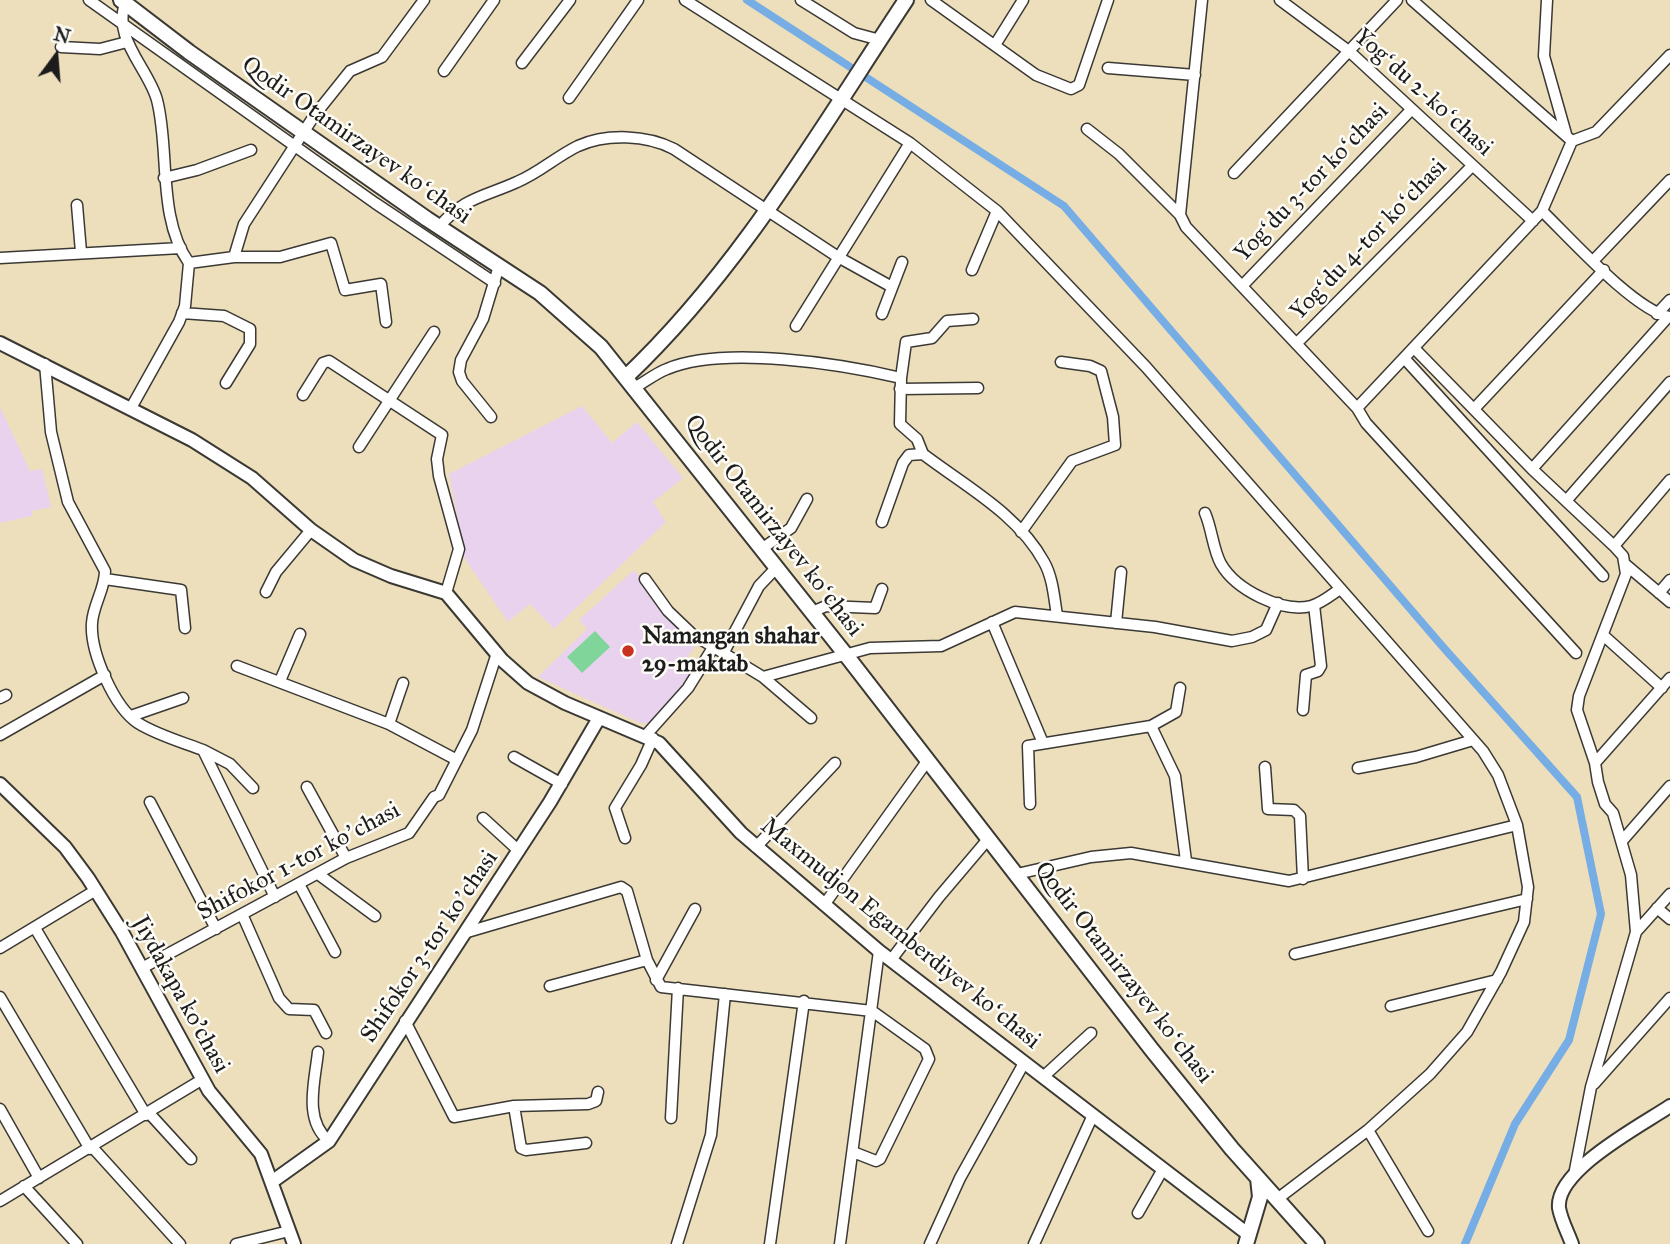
<!DOCTYPE html>
<html>
<head>
<meta charset="utf-8">
<style>
	body { margin:0 }
	#map { position:relative; width:1670px; height:1244px; overflow:hidden; background:#eddfbc; font-family:"IM FELL Great Primer",serif }
	canvas { display:block }
	.north { position:absolute; left:21px; top:21px; width:70px; height:70px; -webkit-text-stroke:5px #fdfcf7; paint-order:stroke; rotate:16deg; font-size:19px; font-weight:700; line-height:28px; text-align:center; color:#1c1c1c }
	.north::after { content:''; display:block; margin:auto; width:24px; height:32px; background:#1c1c1c; clip-path:polygon(50% 0,100% 100%,50% 72%,0 100%) }
</style>
</head>
<body>
<div id="map">
<canvas width="1670" height="1244"></canvas>
<div class="north">N</div>
</div>
<script>
const ctx = document.querySelector('canvas').getContext('2d');
ctx.lineJoin = 'round';
function fill(path, color) { ctx.fillStyle = color; ctx.fill(path, 'evenodd'); }
function stroke(path, color, width, dash) { ctx.strokeStyle = color; ctx.lineWidth = width; ctx.lineCap = dash ? 'butt' : 'round'; ctx.setLineDash(dash || []); ctx.stroke(path); }
function write(font, color, halo, rows, align = 'center') {
  ctx.font = font + ' "IM FELL Great Primer",serif'; ctx.lineWidth = 5; ctx.setLineDash([]); ctx.textBaseline = 'middle'; ctx.strokeStyle = halo; ctx.fillStyle = color; for (const [text, x, y, turn = 0] of rows) {
    ctx.save(); ctx.translate(x, y); ctx.rotate((+turn || 0) * Math.PI / 180); ctx.textAlign = isNaN(turn) ? turn : align; if (halo) ctx.strokeText(text, 0, 0); ctx.fillText(text, 0, 0); ctx.restore();
  }
}
const built = new Path2D(`
	M582,406L612,443L637,422L683,478L653,502L666,522L554,629L530,604L508,622L465,559L449,474Z
	M0,407L30,471L42,469L51,507L32,511V516L0,523Z
	M634,570L698,642L686,659L695,669L651,723H640L538,677L587,629L579,620Z`);
const green = new Path2D(`
	M595,631L610,647L582,673L567,657Z`);
const canal = new Path2D(`
	M747,0L1064,206L1443,647L1577,797L1601,914L1569,1040L1515,1124L1465,1244`);
const minor = new Path2D(`
	M89,0L375,203L495,283
	M127,0C109,35 149,69 157,100C170,149 157,218 189,263
	M685,0L910,143L997,211L1146,367L1483,751L1498,775L1517,825L1528,887L1524,922L1501,972L1467,1032L1430,1074L1368,1130L1276,1200
	M801,0L854,33L880,40
	M931,0L1036,75L1071,89L1079,85L1108,0
	M1280,0L1350,52L1533,221
	M1412,0L1572,141
	M1547,0L1544,56L1566,134
	M995,45L1023,0
	M61,47L100,49L127,42
	M522,63L570,0
	M1108,68L1195,75
	M444,71L494,0
	M569,98L638,0
	M1087,129L1119,154L1180,215L1186,227L1357,408L1366,423L1576,653
	M1234,173L1397,0
	M164,178L197,170L251,150
	M77,205L81,252
	M1542,211C1570,238 1635,311 1670,317
	M1180,215L1202,0
	M439,227C464,197 484,197 517,182C539,173 557,156 578,146C607,133 647,135 674,149L838,257L892,287
	M234,257L244,224L314,116L350,71L382,57L424,0
	M0,258L181,248
	M1594,260L1670,180
	M189,263L234,257H280L331,243L345,290L381,284L386,322
	M972,270L997,211
	M1243,285L1411,110
	M182,313L224,316L250,329V344L226,383
	M882,314L902,262
	M1657,314L1670,300
	M796,326L910,143
	M1297,343L1472,166
	M1414,348L1532,469L1614,546L1623,556L1626,574L1579,696L1577,710L1595,763L1598,782L1605,804L1613,813L1631,875L1636,932L1591,1087L1575,1170
	M1404,358L1603,576
	M45,364L51,432L68,502L105,571C105,589 93,605 92,623C90,652 114,707 138,723C157,735 182,742 203,750L275,897
	M901,378L906,342L932,338L947,321L973,319
	M634,388C645,382 656,373 667,369C723,345 842,364 901,378L900,424L917,439L923,454C965,486 1018,514 1044,562C1053,578 1054,598 1057,615
	M900,389L978,388
	M303,395L323,363L329,361L442,435L437,459L439,476L459,549L446,593
	M131,408L179,322L185,306L189,263
	M1357,408L1542,211L1572,141L1596,132L1670,55
	M1474,409L1604,270
	M491,417L462,381L459,372L461,360L483,319L499,266
	M359,447L434,332
	M1532,469L1668,317
	M1566,501L1670,382
	M1205,513C1212,529 1213,550 1221,564C1236,590 1282,613 1311,606C1322,603 1331,595 1340,589
	M882,522L903,463L909,455L923,454
	M1021,532L1072,461L1115,445L1113,417L1101,371L1090,366L1061,362
	M1614,546L1670,480
	M763,548L791,528L807,499
	M1625,564L1670,602
	M105,579L181,590L185,628
	M645,579L668,611L692,634L763,677L811,718
	M266,592L276,572L311,530
	M1659,593L1670,580
	M812,612L826,606L875,608L882,589
	M992,622L1043,743
	M1116,623L1121,572
	M1603,635L1662,688
	M724,652L759,586L777,567
	M237,666L389,724L457,760
	M763,677L870,648L941,646L1015,612L1155,627L1232,641L1252,637L1266,630L1278,603
	M280,681L300,634
	M0,698L6,695
	M1303,710L1306,675L1318,671L1321,666L1314,605
	M131,716L183,698
	M389,724L403,683
	M1151,726L1175,776L1186,861
	M0,735L105,675
	M646,735L688,688L714,646
	M203,750L230,764L253,788
	M514,757L562,784
	M1595,763L1670,678
	M1265,767L1268,809L1294,810L1300,816L1303,879
	M1358,768L1416,757L1473,740
	M307,787L346,858
	M150,802L216,929
	M1030,804L1028,746L1151,726L1176,712L1180,688
	M483,818L519,851
	M625,838L615,808L641,765L653,738
	M1622,841L1670,786
	M756,847L835,763
	M318,874L375,916
	M1017,874L1091,857L1131,853L1289,881L1517,825
	M299,884L335,952
	M824,905L928,760
	M1657,908L1670,919
	M242,914L279,998L289,1009L314,1010L326,1033
	M35,928L146,1115
	M1636,932L1670,894
	M464,933L621,887L627,891L647,960L661,987L872,1011L925,1049L929,1059L880,1159L876,1161L853,1152
	M0,948L96,890
	M1295,954L1527,899
	M891,960L939,897L989,838
	M142,968L346,858L409,833L434,797L439,795L472,730L497,653
	M656,980L695,909
	M550,986L647,960
	M0,997L90,1149
	M1391,1006L1497,980
	M405,1021L454,1117L514,1106L588,1104L596,1101L598,1092
	M318,1052C315,1081 303,1120 329,1141
	M1043,1077L1091,1033
	M1594,1084L1670,998
	M514,1106L521,1148L526,1150L586,1143
	M0,1109L39,1178
	M149,1113L191,1159
	M671,1118L678,988
	M1368,1130L1428,1231
	M93,1148L180,1244
	M24,1186L77,1244
	M0,1201L203,1079
	M1138,1213L1163,1169
	M236,1244L289,1231
	M677,1244L711,1135L725,994
	M770,1244L804,1001
	M840,1244L879,951
	M930,1244L960,1178L1024,1063
	M1034,1244L1093,1115`);
const tertiary = new Path2D(`
	M0,343L192,440L252,478L311,530L354,560L391,576L446,593L502,660L528,683L565,703L659,743L741,833L879,951L1249,1235
	M0,784L65,847L88,878L122,932L209,1091L261,1154L294,1244
	M273,1181L329,1141L550,802L599,718
	M1572,1244C1568,1233 1561,1220 1559,1208C1555,1170 1642,1125 1670,1106`);
const secondary = new Path2D(`
	M121,0L189,52L427,219L540,293L601,347L846,655L1152,1050L1232,1149L1317,1244
	M626,377C741,268 819,131 906,0
	M1246,1244L1260,1197L1258,1178`);
const markers = [
	[628,651,7,"#c8321e"]
];
const streetNames = [
	["Yogʻdu 2-koʻchasi",1423,93,42],
	["Qodir Otamirzayev koʻchasi",356,141,35],
	["Yogʻdu 3-tor koʻchasi",1312,183,-46],
	["Yogʻdu 4-tor koʻchasi",1369,240,-46],
	["Qodir Otamirzayev koʻchasi",773,526,52],
	["Shifokor 1-tor koʼchasi",299,862,-28],
	["Maxmudjon Egamberdiyev koʻchasi",900,934,39],
	["Shifokor 3-tor koʼchasi",430,947,-56],
	["Qodir Otamirzayev koʻchasi",1123,973,52],
	["Jiydakapa ko'chasi",180,995,61]
];
const poiNames = [
	["Namangan shahar",642,637],
	["29-maktab",642,665]
];
fill(built, '#e8d2ee');
fill(green, '#80d69a');
stroke(canal, '#77ade5', 8);
stroke(minor, '#3b3934', 13);
stroke(tertiary, '#3b3934', 16);
stroke(secondary, '#3b3934', 18);
stroke(minor, '#fff', 10);
stroke(tertiary, '#fff', 12);
stroke(secondary, '#fff', 14);
for (const [x, y, r, color] of markers) { const dot = new Path2D(); dot.arc(x, y, r, 0, 2 * Math.PI); ctx.fillStyle = color; ctx.fill(dot); stroke(dot, '#fdfcf7', 2.5); }
write('24px', '#1c1c1c', '#fdfcf7', streetNames);
write('bold 24px', '#1c1c1c', '#fdfcf7', poiNames, 'left');
</script>
</body>
</html>
